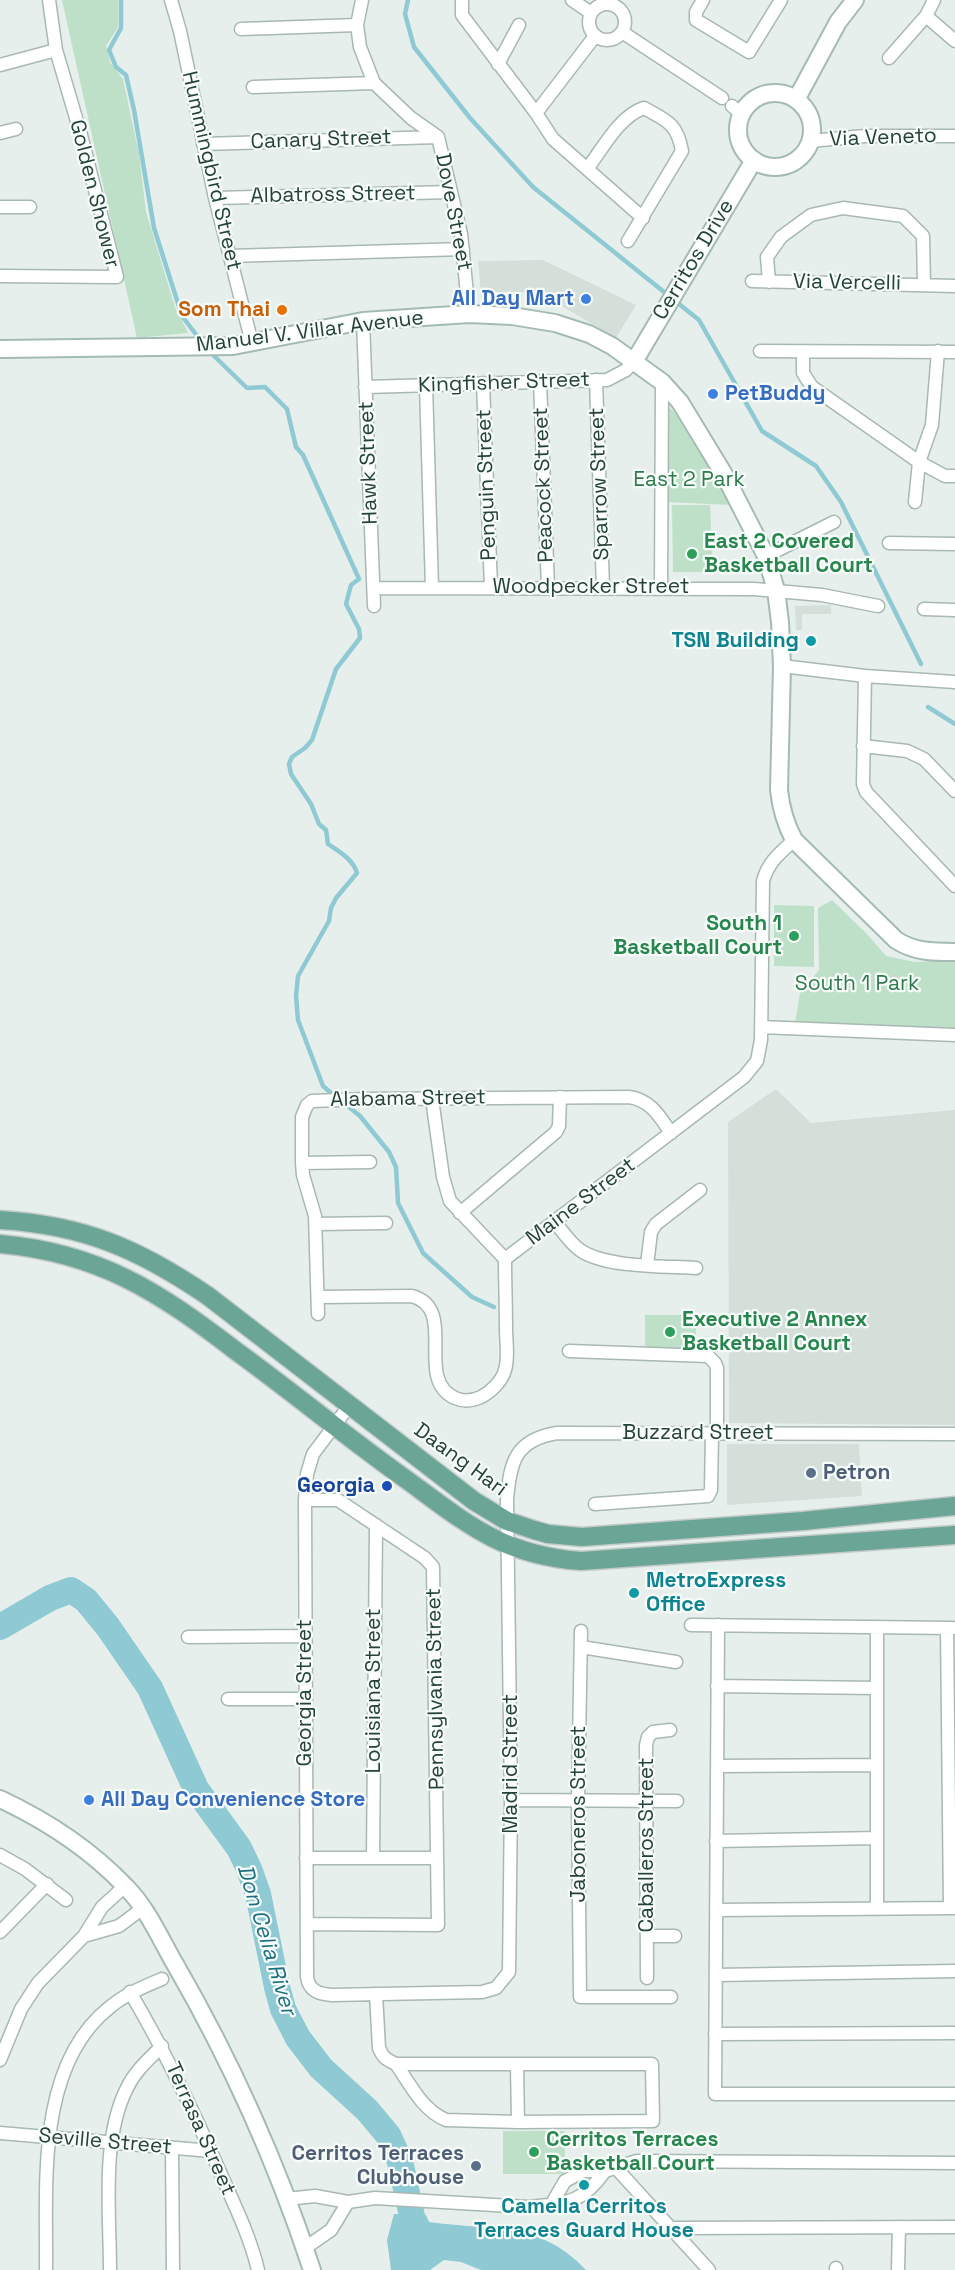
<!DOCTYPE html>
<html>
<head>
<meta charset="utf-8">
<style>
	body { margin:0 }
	canvas { display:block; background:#e6efeb }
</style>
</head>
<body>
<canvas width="955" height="2270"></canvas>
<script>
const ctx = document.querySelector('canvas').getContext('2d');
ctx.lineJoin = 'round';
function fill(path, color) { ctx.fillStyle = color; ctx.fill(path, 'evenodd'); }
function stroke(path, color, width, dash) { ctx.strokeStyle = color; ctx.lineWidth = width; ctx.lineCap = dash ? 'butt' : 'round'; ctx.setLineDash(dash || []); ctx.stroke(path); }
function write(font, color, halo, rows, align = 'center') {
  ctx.font = font + ' "Space Grotesk",sans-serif'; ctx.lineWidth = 4.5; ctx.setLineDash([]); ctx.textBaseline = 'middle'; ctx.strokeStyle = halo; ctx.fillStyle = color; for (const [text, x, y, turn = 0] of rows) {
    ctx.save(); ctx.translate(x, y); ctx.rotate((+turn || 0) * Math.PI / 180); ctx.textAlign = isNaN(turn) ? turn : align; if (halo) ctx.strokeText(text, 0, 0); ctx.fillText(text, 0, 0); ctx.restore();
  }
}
const built = new Path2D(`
	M543,260L636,305L616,338L538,292H481L478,261Z
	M831,605V614H802V630H796L795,606Z
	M776,1089L811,1123L955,1110V1425L729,1423L728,1122Z
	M727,1444H859L862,1496L727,1505Z`);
const green = new Path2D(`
	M62,0H118V27L106,46L110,62L123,79L139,154L146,212L175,307L188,333L137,338Z
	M665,403L674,412L732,505L666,502Z
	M672,505H710L713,572H673Z
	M832,900L867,934L886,956L915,962L955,960V1029L795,1023L800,993L819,970L818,908Z
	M774,905L814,906V967L774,966Z
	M645,1315H697L695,1351L645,1349Z
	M503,2131H565V2174H503Z`);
const water = new Path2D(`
	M394,2214L426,2215L429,2222C490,2231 540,2220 586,2270H481L461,2262L444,2260L430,2270H391L387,2240Z`);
const stream = new Path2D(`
	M121,0V28L109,50L116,67L126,75L134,110L154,228L182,316L201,341
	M408,0L405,14L414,47L470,118L533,187L699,320L762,431L816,466L841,502L921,664
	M210,352L247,388L265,387L287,409L296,447L303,455L359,579L351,585L346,604L359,629L360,638L336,669L312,740L305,748L292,757L289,764L291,774L311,804L319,824L326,830L328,844C338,851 353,859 357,873L336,898L331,908L329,921L298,976L296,996L298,1020L323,1086L337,1098
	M928,707L955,724
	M344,1103L360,1116L389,1152L396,1167L398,1203L423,1253L472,1297L494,1307`);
const river = new Path2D(`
	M0,1627L50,1598L71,1590L86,1600L108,1627L150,1688L196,1789L239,1848L249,1869L258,1894L277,1987L283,2009L298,2038L321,2068L367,2110L388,2135L400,2161L418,2244L411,2270`);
const street = new Path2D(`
	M171,0L180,31L215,198L252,343
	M362,0L357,25L360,47L374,83L411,118L438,137L461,234L469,314
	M462,0V15L536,113L553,139L643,218
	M572,0L591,13
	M703,0L696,12V20L749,52L781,0
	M589 22a18 18 0 1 1 36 0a18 18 0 1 1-36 0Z
	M926,16L955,41
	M241,29L357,25
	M622,32L722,98
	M889,58L926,16L934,0
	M498,64L519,25
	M0,65L56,50
	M253,87L374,83
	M732,106L742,114
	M536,113L595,36
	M0,133L16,129
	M810,141L865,136H955
	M203,144L438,137
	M587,169C602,150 619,116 644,108C667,121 677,123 682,151L628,241
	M215,198L451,192
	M0,207H30
	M230,256L463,249
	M0,276L117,277L81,135L56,50L49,0
	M752,281L955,286
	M769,282L767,257L781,237L811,215L843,208L903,216L923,236L924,285
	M363,321L374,606
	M760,351L955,352
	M803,351V373L812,387L919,462L945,476H955
	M596,380L603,588
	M540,381L548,588
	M483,383L491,587
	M426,385L432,588
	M365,387L607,380L626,370L635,360
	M915,502L919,462L932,425L938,351
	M889,543L955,544
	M766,556L834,522
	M661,587L662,382
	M374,588L754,589L822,595L878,606
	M924,609L955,610
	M782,666L865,676L955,682
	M865,676L863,784L866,792L955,886
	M863,746L907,751L924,759L955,791
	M761,1027L955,1035
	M432,1099L443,1177L450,1201L505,1259
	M302,1163L370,1162
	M460,1213L556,1132L559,1126L560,1097
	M555,1222C563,1232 570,1243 580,1250C605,1268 666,1266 696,1268
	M316,1224L386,1223
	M505,1259L744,1077L757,1061L761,1040L763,881C768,862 780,853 794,840
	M647,1265L651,1232L656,1224L700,1190
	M319,1297L412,1296C459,1309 413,1379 455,1398C464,1402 472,1401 481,1397C491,1392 502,1381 505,1370C509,1357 506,1342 506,1329C506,1306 505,1282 505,1259
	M318,1314L315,1216L303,1175L302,1163V1117L307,1105L312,1101L367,1099L629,1097C651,1100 660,1117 671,1133
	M569,1351L708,1356L715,1363L717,1368V1434
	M349,1406L313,1454L307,1474L305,1500L307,1977C309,1991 319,1994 332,1995L482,1992L496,1988L509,1972L511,1800L507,1500C510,1462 515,1440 557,1433L955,1434
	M305,1500H338L425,1558L433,1567L438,1925L307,1924
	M595,1504L708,1496L711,1490L712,1434
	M691,1625L953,1628
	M718,1625L715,2094H955
	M877,1627V1908
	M947,1628L950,1908
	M581,1631L578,1800L580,1997H671
	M188,1637L304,1636
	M581,1647L676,1662
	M717,1686L877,1688
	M228,1699H305
	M717,1766L877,1765
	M511,1800L677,1801
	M716,1841L877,1838
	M0,1855L25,1869L66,1900
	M306,1858H437
	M373,1858L376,1525
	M716,1910L955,1908
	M0,1932L47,1884
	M84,1936L119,1926L143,1908
	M647,1936H675
	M716,1975L955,1971
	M647,1978L646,1745L648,1737L653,1732L670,1730
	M130,1992C165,2051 193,2110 220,2172C234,2204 250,2236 258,2270
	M376,1994L379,2048C383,2058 387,2060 396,2064H652L653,2121L518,2122L446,2120C422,2110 410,2084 396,2064
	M715,2034L955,2033
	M0,2060L21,2009L38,1983L84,1936L102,1907L125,1886
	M517,2064L518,2122
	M0,2133L211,2151
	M172,2148L173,2270
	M616,2168L709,2270
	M286,2199L315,2196L348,2202L375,2198L528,2207C566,2203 582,2204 605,2171
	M551,2205L565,2181L584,2171H605L637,2161L955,2163
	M672,2228L955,2227
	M305,2248L331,2230L348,2202
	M836,2268V2270
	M46,2270C47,2186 35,2066 110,2007C126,1994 143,1987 162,1979
	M110,2270C110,2213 101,2139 127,2088C135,2071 149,2059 162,2046
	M898,2270L899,2227`);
const secondary = new Path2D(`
	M738 130a37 37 0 1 1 74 0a37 37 0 1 1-74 0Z
	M796,100L838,22L855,0
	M0,349L233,346L363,321L469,314L512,316L555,323L589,334L612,346L662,382L680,402L725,476L766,556L776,590L780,622L782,666L779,790C781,809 785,823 794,840L896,940C914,952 933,952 955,952
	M635,360L754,160
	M0,1799C47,1821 90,1849 126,1887C147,1908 160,1938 175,1964C231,2061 277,2163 312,2270`);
const primary = new Path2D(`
	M0,1220C84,1225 139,1249 208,1296L474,1501L507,1521L534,1530L548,1534L582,1537L803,1521L955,1506
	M0,1244C100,1253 159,1292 236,1351C294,1393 349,1439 407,1480C467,1524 502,1555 581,1561L955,1535`);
const markers = [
	[586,299,6,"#3f7fe0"],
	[282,310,6,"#e8710a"],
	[713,394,6,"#3f7fe0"],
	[692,554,6,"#2e9e5b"],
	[811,641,6,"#0f9aa8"],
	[794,936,6,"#2e9e5b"],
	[670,1332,6,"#2e9e5b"],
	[811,1473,6,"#5c6f8a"],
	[387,1486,6,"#1a4fb4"],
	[634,1593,6,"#0f9aa8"],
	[89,1800,6,"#3f7fe0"],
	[534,2152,6,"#2e9e5b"],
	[476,2166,6,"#5c6f8a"],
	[584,2185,6,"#0f9aa8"]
];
const streetNames = [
	["Via Veneto",883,138,-2],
	["Canary Street",321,140,-2],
	["Hummingbird Street",211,171,77],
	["Golden Shower",94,194,76],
	["Albatross Street",333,195,-1],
	["Dove Street",453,212,79],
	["Cerritos Drive",694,260,-59],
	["Via Vercelli",847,283,1],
	["Manuel V. Villar Avenue",310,332,-7],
	["Kingfisher Street",504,383,-2],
	["Hawk Street",369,463,-92],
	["Sparrow Street",600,484,-92],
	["Penguin Street",487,485,-92],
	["Peacock Street",544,485,-92],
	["Woodpecker Street",591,587],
	["Alabama Street",408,1099,-1],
	["Maine Street",581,1202,-37],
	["Buzzard Street",698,1433],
	["Daang Hari",460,1460,36],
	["Pennsylvania Street",436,1689,-91],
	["Louisiana Street",374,1691,-90],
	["Georgia Street",305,1693,-90],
	["Madrid Street",511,1764,-90],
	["Jaboneros Street",579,1814,-90],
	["Caballeros Street",647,1845,-90],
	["Terrasa Street",200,2129,66],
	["Seville Street",105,2142,5]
];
const shopNames = [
	["All Day Mart",574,299,"right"],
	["PetBuddy",725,394],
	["All Day Convenience Store",101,1800]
];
const foodNames = [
	["Som Thai",270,310]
];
const parkNames = [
	["East 2 Park",689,480],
	["South 1 Park",857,984]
];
const leisureNames = [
	["East 2 Covered",704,542],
	["Basketball Court",704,566],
	["South 1",782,924,"right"],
	["Basketball Court",782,948,"right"],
	["Executive 2 Annex",682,1320],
	["Basketball Court",682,1344],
	["Cerritos Terraces",546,2140],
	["Basketball Court",546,2164]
];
const cultureNames = [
	["TSN Building",799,641],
	["MetroExpress",646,1581,"left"],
	["Office",646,1605,"left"],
	["Camella Cerritos",584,2207,"center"],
	["Terraces Guard House",584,2231,"center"]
];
const serviceNames = [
	["Petron",823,1473],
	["Cerritos Terraces",464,2154,"right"],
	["Clubhouse",464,2178,"right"]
];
const transitNames = [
	["Georgia",375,1486]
];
const waterNames = [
	["Don Celia River",266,1940,73]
];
fill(built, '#d4dfda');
fill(green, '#bfe0c8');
fill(water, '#8ec9d4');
stroke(stream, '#8ec9d4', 4.5);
stroke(river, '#8ec9d4', 26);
stroke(street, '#a8b8b2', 15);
stroke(secondary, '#a4bbb3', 20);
stroke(primary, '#c2cac8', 21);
stroke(street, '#fff', 12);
stroke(secondary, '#fff', 16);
stroke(primary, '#6aa596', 18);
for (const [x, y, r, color] of markers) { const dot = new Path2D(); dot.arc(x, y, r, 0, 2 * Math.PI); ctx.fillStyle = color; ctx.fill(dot); stroke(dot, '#f7fbf9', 2); }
write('21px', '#24423a', '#f7fbf9', streetNames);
write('bold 21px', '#366cbe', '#f7fbf9', shopNames, 'left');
write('bold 21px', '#c56008', '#f7fbf9', foodNames, 'right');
write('21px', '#2d7a4b', '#f7fbf9', parkNames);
write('bold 21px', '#27864d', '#f7fbf9', leisureNames, 'left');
write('bold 21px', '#0d838f', '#f7fbf9', cultureNames, 'right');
write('bold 21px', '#4e5e75', '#f7fbf9', serviceNames, 'left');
write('bold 21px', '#164399', '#f7fbf9', transitNames, 'right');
write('italic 22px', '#1c6f80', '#f7fbf9', waterNames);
</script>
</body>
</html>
